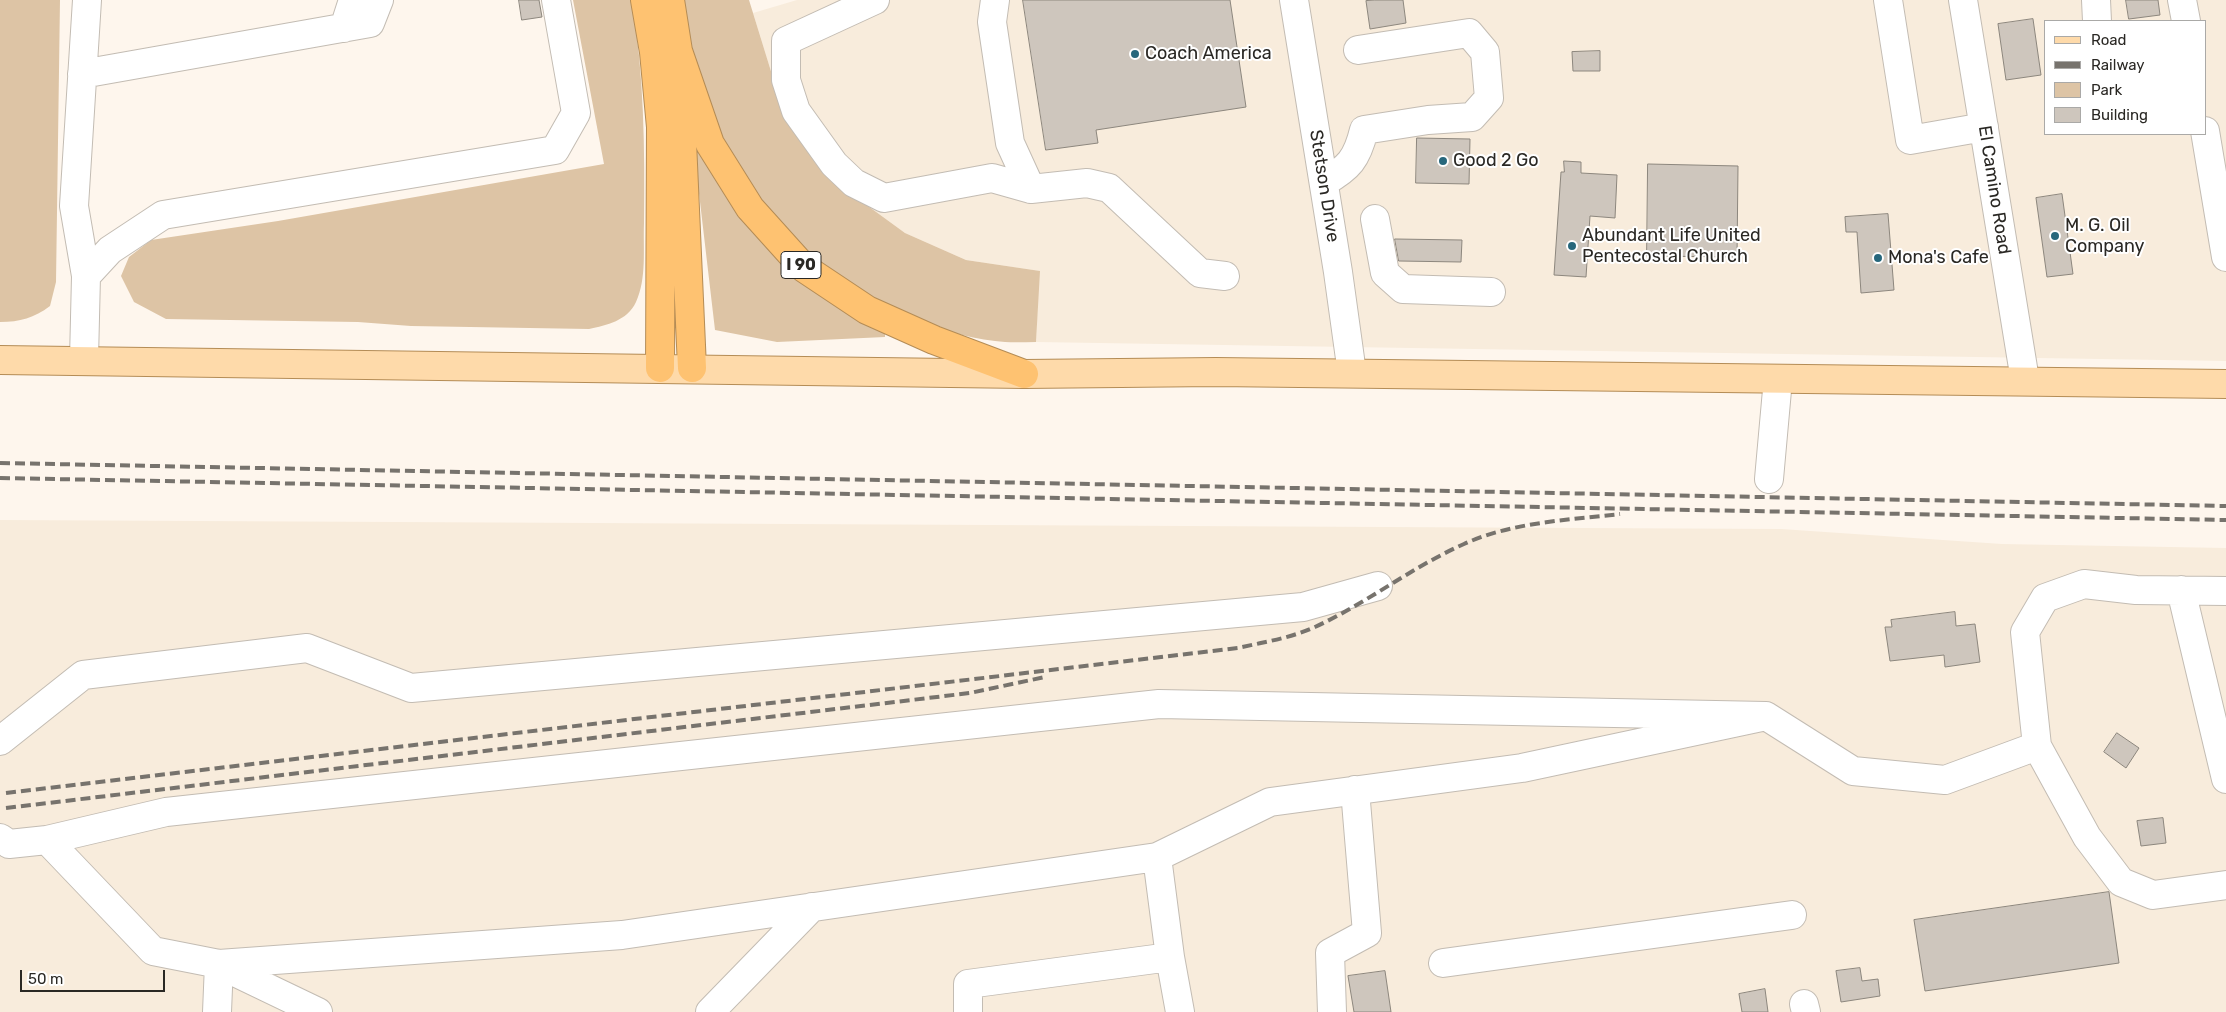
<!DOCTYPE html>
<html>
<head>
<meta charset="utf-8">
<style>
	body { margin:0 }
	#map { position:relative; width:2226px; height:1012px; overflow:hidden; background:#fef6ed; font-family:Rubik,sans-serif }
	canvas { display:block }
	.legend { position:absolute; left:2044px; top:20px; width:162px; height:115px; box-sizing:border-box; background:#fff; border:1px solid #aaa9a7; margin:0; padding:6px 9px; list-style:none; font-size:15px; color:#2a2824 }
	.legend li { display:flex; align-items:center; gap:10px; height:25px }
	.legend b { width:25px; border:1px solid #aaa9a7 }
	.scale { position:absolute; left:20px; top:970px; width:145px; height:22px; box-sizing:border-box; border:2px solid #2a2824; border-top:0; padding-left:6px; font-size:15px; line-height:18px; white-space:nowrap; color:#2a2824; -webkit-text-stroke:4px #fff; paint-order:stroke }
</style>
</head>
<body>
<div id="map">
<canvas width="2226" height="1012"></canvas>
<ul class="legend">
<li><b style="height:6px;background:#fedaaa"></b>Road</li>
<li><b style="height:6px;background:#77736d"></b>Railway</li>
<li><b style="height:14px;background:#ddc4a5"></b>Park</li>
<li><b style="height:14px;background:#cec6bd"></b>Building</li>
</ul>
<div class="scale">50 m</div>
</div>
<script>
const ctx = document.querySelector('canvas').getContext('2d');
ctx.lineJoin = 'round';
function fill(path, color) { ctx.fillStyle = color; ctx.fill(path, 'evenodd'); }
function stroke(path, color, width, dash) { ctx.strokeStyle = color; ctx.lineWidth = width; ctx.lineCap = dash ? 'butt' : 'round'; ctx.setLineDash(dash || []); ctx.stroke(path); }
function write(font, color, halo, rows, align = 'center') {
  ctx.font = font + ' Rubik,sans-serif'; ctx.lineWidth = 4; ctx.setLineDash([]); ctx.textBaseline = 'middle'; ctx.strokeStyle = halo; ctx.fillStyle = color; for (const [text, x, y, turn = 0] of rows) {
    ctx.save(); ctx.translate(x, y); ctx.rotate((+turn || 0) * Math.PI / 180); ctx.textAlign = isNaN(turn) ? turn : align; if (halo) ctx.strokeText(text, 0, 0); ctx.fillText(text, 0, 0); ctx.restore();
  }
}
const built = new Path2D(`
	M797,0H2226V361L1036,342L1039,271L966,260L905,233L857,198L778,94L753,13ZM2045,21H2205V134H2045Z
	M0,520L1781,529L2002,544L2226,548V1012H0Z`);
const green = new Path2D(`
	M0,0H60L56,282L50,306C34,318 20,322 0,322Z
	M573,0H632C644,75 645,148 644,223C643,249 647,278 636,302C627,321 607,325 589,329L411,326L358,322L166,319L134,302L121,276L129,257L151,240L278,221L604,164Z
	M683,0H749L778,94L857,198L905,233L966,260L1040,271L1036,342C1023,342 1008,343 995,341C879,326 770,242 717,139C695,97 691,46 683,0Z
	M691,125L717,182L742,219L885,330V337L777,342L715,330Z`);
const building = new Path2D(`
	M519,0H539L542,17L522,20Z
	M1023,0H1230L1246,107L1096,130L1098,143L1046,150Z
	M1375,0H1403L1406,23L1370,29L1366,1Z
	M2126,0H2158L2160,15L2129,19Z
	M2033,19L2041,75L2006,80L1998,24Z
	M1600,51V71H1573L1572,52Z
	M1417,138L1470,139L1469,184L1416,183Z
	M1564,161L1581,162V173L1617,175L1615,218L1590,216L1586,277L1554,275L1561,172H1564Z
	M1648,164L1738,166L1737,257L1647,256Z
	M2062,194L2073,274L2047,277L2036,198Z
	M1888,214L1894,290L1861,293L1857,232H1846L1845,217Z
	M1395,239L1462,240L1461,262L1399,261Z
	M1955,612L1956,626L1975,624L1980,662L1945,667L1944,655L1890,661L1885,627H1892L1891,620Z
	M2117,733L2139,748L2126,768L2104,752Z
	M2163,818L2166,843L2141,846L2137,821Z
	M2109,892L2119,963L1925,991L1914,920Z
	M1860,968L1862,981L1878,979L1880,996L1841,1002L1836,971Z
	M1385,971L1391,1012H1354L1348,976Z
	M1765,989L1768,1012H1742L1739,994Z`);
const minor = new Path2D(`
	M875,0L786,41V80L796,111L834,164L854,183L884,198L992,178L1031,189
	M995,0L992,22L1010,143L1031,189L1087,183L1109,188L1200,273L1225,276
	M1294,0L1338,272L1352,373
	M1888,0L1910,140L1984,127
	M1963,0L2025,380
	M2096,0L2097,21
	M2182,0L2186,21
	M344,28L353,0
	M82,74L370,23L379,0
	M2205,131L2226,257
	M1324,182C1349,168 1357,159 1364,130L1428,120L1472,117L1489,98L1485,52L1469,33L1358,50
	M1375,219L1385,273L1403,289L1491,292
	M86,276L110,250L163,215L555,150L576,113L556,0
	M84,359L86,276L74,206L87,0
	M1769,479L1778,379
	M2181,590L2226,779
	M2226,591L2136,590L2084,584L2045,598L2025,632L2037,746L2087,837L2121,882L2153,895L2226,885
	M1766,716L1853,771L1945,780L2037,746
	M0,741L83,675L307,648L411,688L1303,607L1378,586
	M0,838L9,844L47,840L166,812L1159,704L1766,716L1522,768L1270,802L1157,857L622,935L219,964L153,951L47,840
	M1157,857L1170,957L1180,1012
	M1443,963L1792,915
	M220,965L318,1012
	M1804,1004L1806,1012
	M217,1012L219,964
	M710,1012L812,907
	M968,1012V984L1170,957
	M1332,1012L1330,953L1367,933L1355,790`);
const major = new Path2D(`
	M0,360L1024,374L1216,372L2226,384`);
const highway = new Path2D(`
	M645,0L654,52L661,127L660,368
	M670,0L678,51L692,368
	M678,51L710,144L750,208L804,268L867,310L934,340L1024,374`);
const rail = new Path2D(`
	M0,463L2226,506
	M0,478L2226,520
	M6,793L1238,648C1264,642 1291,638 1315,627C1367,603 1412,567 1464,544C1512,522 1569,520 1620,514
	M6,808L970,693L1045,677`);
const markers = [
	[1135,54,5,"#27677c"],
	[1443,161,5,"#27677c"],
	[2055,236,5,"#27677c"],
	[1572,246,5,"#27677c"],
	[1878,258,5,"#27677c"]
];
const shields = [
	[801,265,40]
];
const shieldNames = [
	["I 90",801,265]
];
const poiNames = [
	["Coach America",1145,54],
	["Good 2 Go",1453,161],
	["M. G. Oil",2065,226],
	["Company",2065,247],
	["Abundant Life United",1582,236],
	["Pentecostal Church",1582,257],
	["Mona's Cafe",1888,258]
];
const streetNames = [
	["Stetson Drive",1324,186,81],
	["El Camino Road",1994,190,81]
];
fill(built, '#f8ecdc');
fill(green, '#ddc4a5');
fill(building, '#cec6bd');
stroke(building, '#8d877e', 1);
stroke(minor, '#c3bcb3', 30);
stroke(major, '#b48c56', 30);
stroke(highway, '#b48c56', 30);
stroke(minor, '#fff', 28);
stroke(major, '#fedaaa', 28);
stroke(highway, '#fec271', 28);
stroke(rail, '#77736d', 4, [10, 5]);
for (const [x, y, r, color] of markers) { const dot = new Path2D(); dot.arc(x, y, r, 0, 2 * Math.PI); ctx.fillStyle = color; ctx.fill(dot); stroke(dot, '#fff', 2); }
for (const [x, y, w] of shields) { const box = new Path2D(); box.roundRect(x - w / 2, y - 13.5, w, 27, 4); ctx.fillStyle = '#fff'; ctx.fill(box); stroke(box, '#2a2824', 1); }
write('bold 16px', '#2a2824', null, shieldNames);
write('18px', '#2a2824', '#fff', poiNames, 'left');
write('18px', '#2a2824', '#fff', streetNames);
</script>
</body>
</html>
